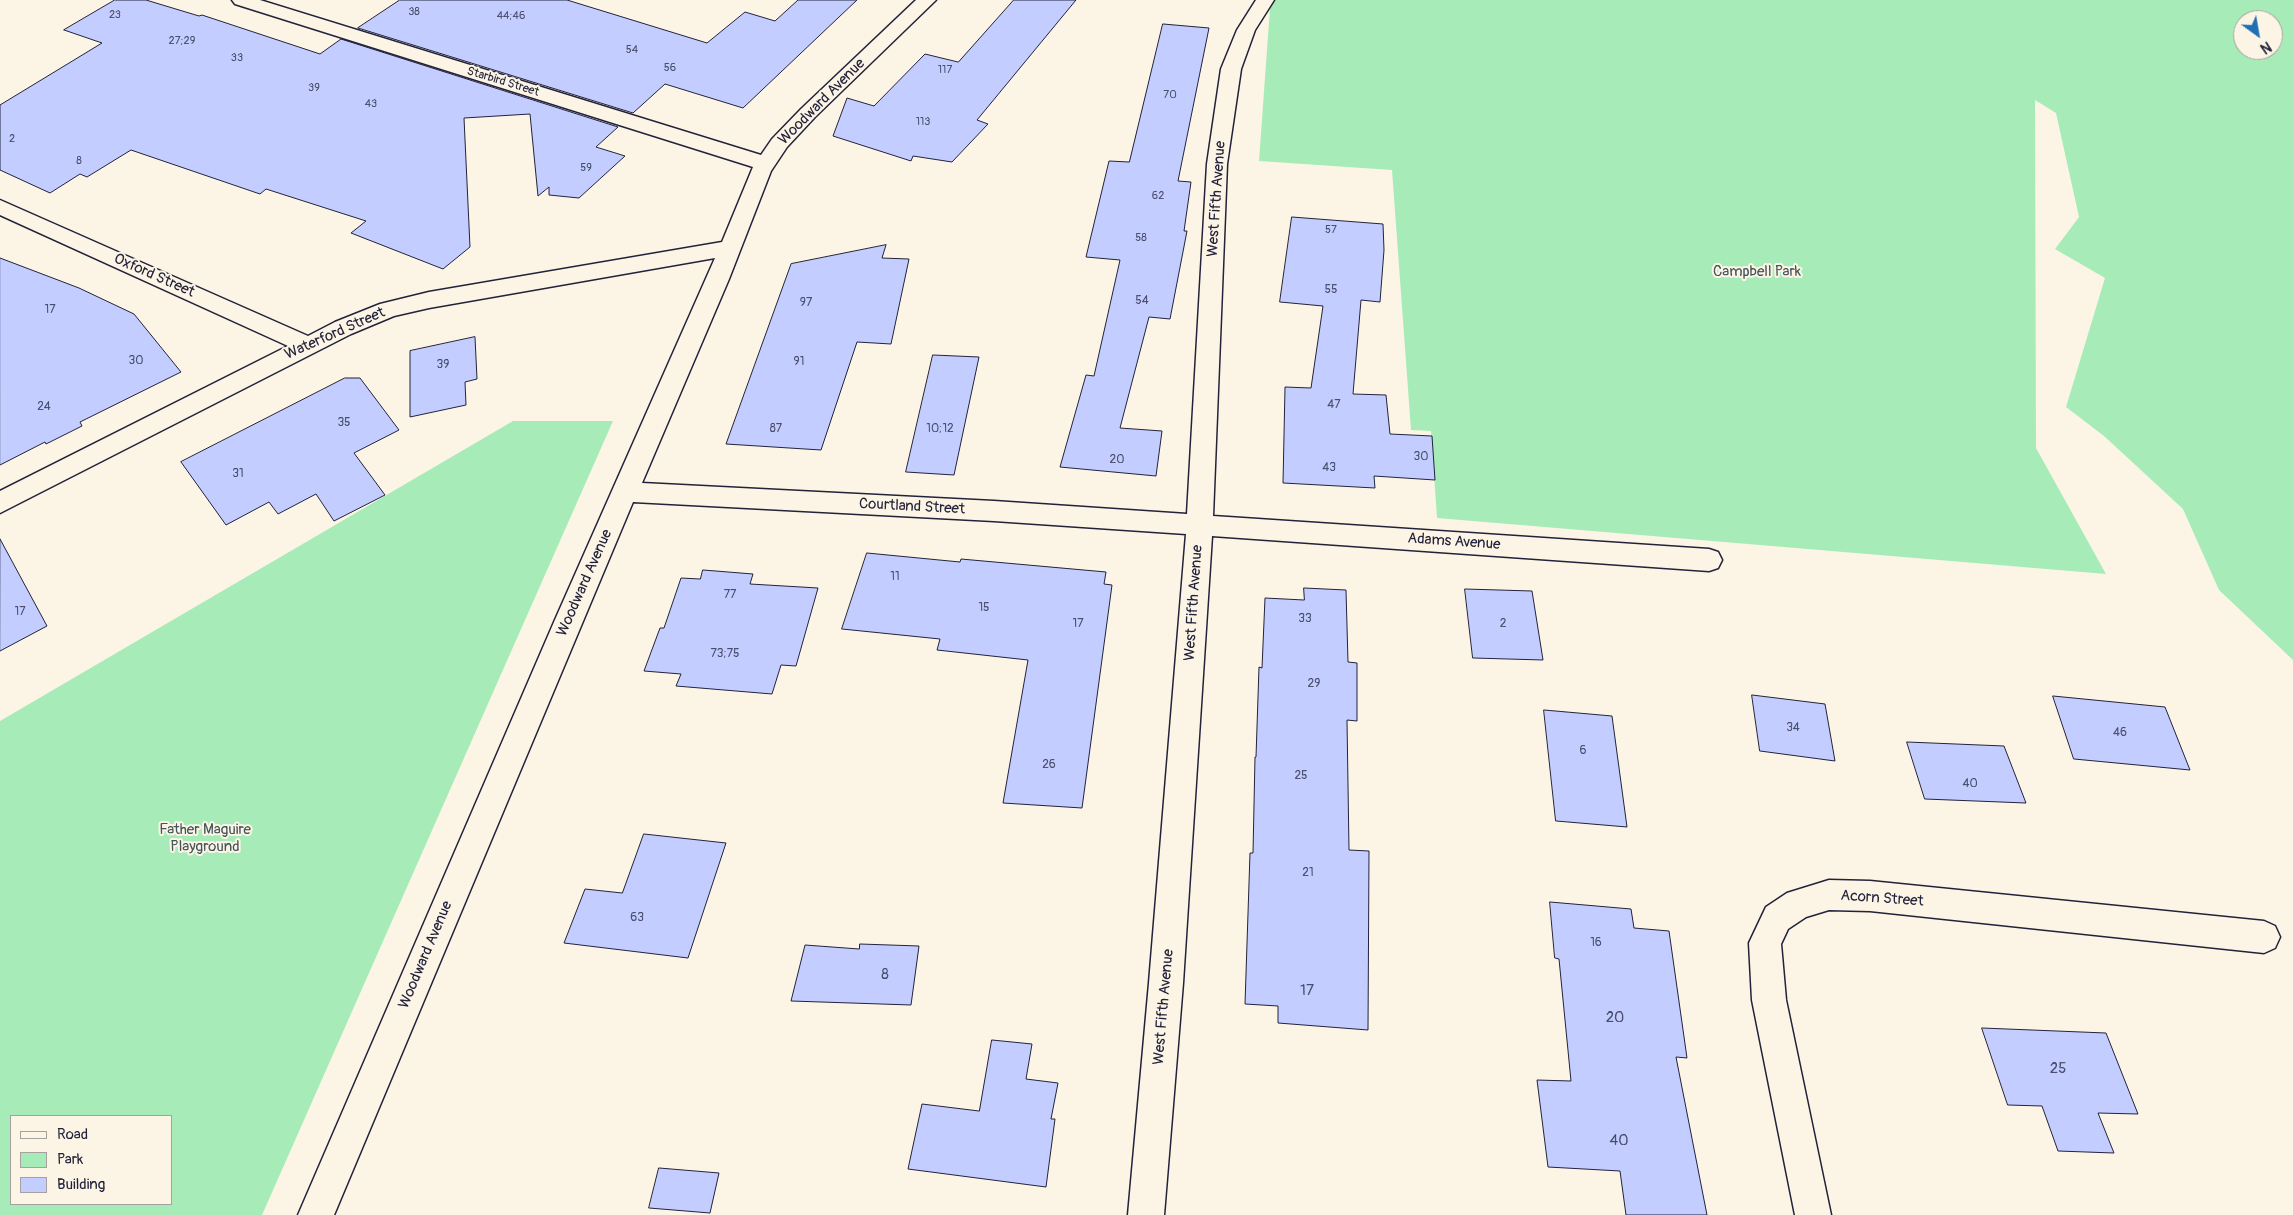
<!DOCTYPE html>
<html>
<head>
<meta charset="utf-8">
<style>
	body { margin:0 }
	#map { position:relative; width:2293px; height:1215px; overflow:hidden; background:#fcf5e5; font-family:Pangolin,sans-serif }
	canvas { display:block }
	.legend { position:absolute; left:10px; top:1115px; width:162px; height:90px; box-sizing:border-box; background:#fcf5e5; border:1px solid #a5a1a1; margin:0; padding:6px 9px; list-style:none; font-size:15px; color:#22223b }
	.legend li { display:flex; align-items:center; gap:10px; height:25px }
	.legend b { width:25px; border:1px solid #a5a1a1 }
	.north { position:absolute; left:2233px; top:10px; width:50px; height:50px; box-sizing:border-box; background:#fcf5e5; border:1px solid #a5a1a1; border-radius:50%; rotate:148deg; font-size:14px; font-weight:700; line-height:20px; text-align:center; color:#22223b }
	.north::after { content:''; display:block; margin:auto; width:18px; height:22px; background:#1f6fb2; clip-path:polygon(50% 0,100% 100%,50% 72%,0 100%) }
</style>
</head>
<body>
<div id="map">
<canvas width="2293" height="1215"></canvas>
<ul class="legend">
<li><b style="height:6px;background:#fcf5e5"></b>Road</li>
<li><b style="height:14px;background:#a7ecb8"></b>Park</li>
<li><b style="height:14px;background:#c3cdff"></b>Building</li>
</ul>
<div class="north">N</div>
</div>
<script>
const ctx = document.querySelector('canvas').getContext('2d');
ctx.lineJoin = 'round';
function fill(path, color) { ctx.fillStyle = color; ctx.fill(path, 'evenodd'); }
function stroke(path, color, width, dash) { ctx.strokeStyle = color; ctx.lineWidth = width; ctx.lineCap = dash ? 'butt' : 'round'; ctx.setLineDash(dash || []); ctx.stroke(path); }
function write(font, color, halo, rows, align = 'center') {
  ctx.font = font + ' Pangolin,sans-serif'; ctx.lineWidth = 4; ctx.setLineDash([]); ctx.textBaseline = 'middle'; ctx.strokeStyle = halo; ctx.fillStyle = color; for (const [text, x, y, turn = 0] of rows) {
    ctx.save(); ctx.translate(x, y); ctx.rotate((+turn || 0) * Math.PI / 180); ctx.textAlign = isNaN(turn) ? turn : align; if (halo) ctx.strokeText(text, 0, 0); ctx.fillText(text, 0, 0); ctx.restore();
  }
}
const green = new Path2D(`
	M1274,0H2293V660L2219,590L2183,509L2104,436L2066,407L2105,278L2055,249L2079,217L2056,113L2035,100L2036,448L2106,574L1437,518L1431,431L1411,430L1392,170L1259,161L1270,8ZM2243,20H2273V50H2243Z
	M513,421H613L262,1215H0V721ZM11,1116H171V1204H11Z`);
const building = new Path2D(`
	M115,0H146L199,16L202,15L320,54L341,39L618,127L596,147L625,156L579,198L549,195V187L538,196L530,114L464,118L470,247L443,269L351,233L366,221L266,189L260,194L131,150L87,177L80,174L50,193L0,170V105L102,43L64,30Z
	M400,0H567L707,43L745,12L775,21L798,0H857L743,108L665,84L633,113L358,28Z
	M1014,0H1076L977,120L988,124L952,162L913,156L911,161L833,136L847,98L874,106L925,54L958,62Z
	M1163,24L1209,28L1178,181L1191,182L1184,231H1187L1170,319L1149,317L1120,428L1162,431L1156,476L1060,467L1086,375L1094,376L1120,260L1086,257L1109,161L1129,162Z
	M1292,217L1383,224L1384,250L1380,302L1361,300L1353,394L1386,395L1390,434L1432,436L1435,480L1374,476L1375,488L1283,483L1285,387L1311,388L1323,306L1280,302Z
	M886,245L882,258L909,259L891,344L857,342L821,450L726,444L791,264Z
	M0,258L79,288L134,314L181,372L80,422L82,426L46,444L45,442L0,465Z
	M475,337L477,379L465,382L466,405L410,417V351Z
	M933,355L979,357L954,475L906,472Z
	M345,378H360L399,430L354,453L385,495L334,521L316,494L278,514L269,502L226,525L181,462Z
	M0,539L47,626L0,651Z
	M867,553L960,562L961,559L1106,572L1104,584L1112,585L1082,808L1003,803L1028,660L937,650L940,639L842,629Z
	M703,570L753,574L750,584L818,588L796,666L781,665L772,694L676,686L681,674L644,671L660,628H664L681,578L700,579Z
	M1304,588L1346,590L1348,662L1357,663V721L1347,720L1349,850L1369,851L1368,1030L1278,1023V1006L1245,1004L1250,853H1253L1255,757H1256L1259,667L1262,668L1265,598L1304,600Z
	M1465,589L1532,591L1543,660L1473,658Z
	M1752,695L1825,704L1835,761L1760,751Z
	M2053,696L2165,707L2190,770L2074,759Z
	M1544,710L1612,716L1627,827L1556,821Z
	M1907,742L2004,746L2026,803L1925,799Z
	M644,834L726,843L688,958L564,943L585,889L622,893Z
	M1550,902L1631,909L1634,928L1669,931L1687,1058L1676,1057L1707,1215H1626L1620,1171L1548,1167L1537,1080L1571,1081L1559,959L1555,958Z
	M860,944L919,946L911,1005L791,1001L805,945L859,949Z
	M1982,1028L2106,1033L2138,1114L2098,1113L2114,1153L2058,1151L2042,1106L2008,1105Z
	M992,1040L1032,1044L1026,1079L1058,1083L1051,1119H1055L1046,1187L908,1169L922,1104L979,1111Z
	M659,1168L719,1173L710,1213L649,1208Z`);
const street = new Path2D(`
	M232,0H260L761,155L772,139L801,109L916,0H936L815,117L787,147L771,171L729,279L642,483L994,501L1187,514L1207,164L1221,69L1237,30L1256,0H1274L1255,30L1241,69L1227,164L1213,516L1709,549L1718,552L1722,560L1718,568L1709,571L1212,536L1183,983L1164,1215H1128L1149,983L1186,534L994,521L633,502L334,1215H298L554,622L715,258L429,308L394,316L351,334L0,513V491L288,346L0,215V200L308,336L335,322L380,304L429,292L722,242L753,167L235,4Z
	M1829,880L1870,881L2264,921L2275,926L2280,937L2275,948L2264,953L1870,911L1829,910L1806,917L1788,929L1781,944L1786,1000L1831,1215H1795L1752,1000L1749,943L1766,907L1787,893Z`);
const farNumbernames = [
	["38",414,12],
	["23",115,15],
	["44;46",511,16],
	["27;29",182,41],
	["54",632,50],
	["33",237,58],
	["56",670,68],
	["117",945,70],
	["39",314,88],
	["70",1170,95],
	["43",371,104],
	["113",923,122],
	["2",12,139],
	["8",79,161],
	["59",586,168],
	["62",1158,196],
	["57",1331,230],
	["58",1141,238]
];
const farStreetnames = [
	["Starbird Street",503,82,17]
];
const numberNames = [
	["55",1331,290],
	["54",1142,301],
	["97",806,303],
	["17",50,310],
	["30",136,361],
	["91",799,362],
	["39",443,365],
	["47",1334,405],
	["24",44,407],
	["35",344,423],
	["87",776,429],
	["10;12",940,429],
	["30",1421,457],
	["20",1117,460],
	["43",1329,468],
	["31",238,474],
	["11",895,577],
	["77",730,595],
	["15",984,608],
	["17",20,612],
	["33",1305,619],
	["17",1078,624],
	["2",1503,624],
	["73;75",725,654],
	["29",1314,684],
	["34",1793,728],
	["46",2120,733],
	["6",1583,751],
	["26",1049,765],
	["25",1301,776],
	["40",1970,784],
	["21",1308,873],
	["63",637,918],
	["16",1596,943]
];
const streetNames = [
	["Woodward Avenue",822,102,-45],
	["West Fifth Avenue",1217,199,-86],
	["Oxford Street",154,276,24],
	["Waterford Street",335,334,-24],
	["Courtland Street",912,507,3],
	["Adams Avenue",1454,542,4],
	["Woodward Avenue",585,583,-66],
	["West Fifth Avenue",1194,603,-86],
	["Acorn Street",1882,899,4],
	["Woodward Avenue",426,955,-67],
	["West Fifth Avenue",1164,1007,-85]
];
const parkNames = [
	["Campbell Park",1757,272],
	["Father Maguire",205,830],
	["Playground",205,847]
];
const nearNumbernames = [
	["8",885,975],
	["17",1307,991],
	["20",1615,1018],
	["25",2058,1069],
	["40",1619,1141]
];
fill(green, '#a7ecb8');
fill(building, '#c3cdff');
stroke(building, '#22223b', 1);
stroke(street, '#22223b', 3);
fill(street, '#fcf5e5');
write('11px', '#4a4d6c', null, farNumbernames);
write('12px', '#22223b', '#fcf5e5', farStreetnames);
write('12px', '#4a4d6c', null, numberNames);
write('15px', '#22223b', '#fcf5e5', streetNames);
write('15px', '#43545a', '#fcf5e5', parkNames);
write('15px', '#4a4d6c', null, nearNumbernames);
</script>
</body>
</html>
